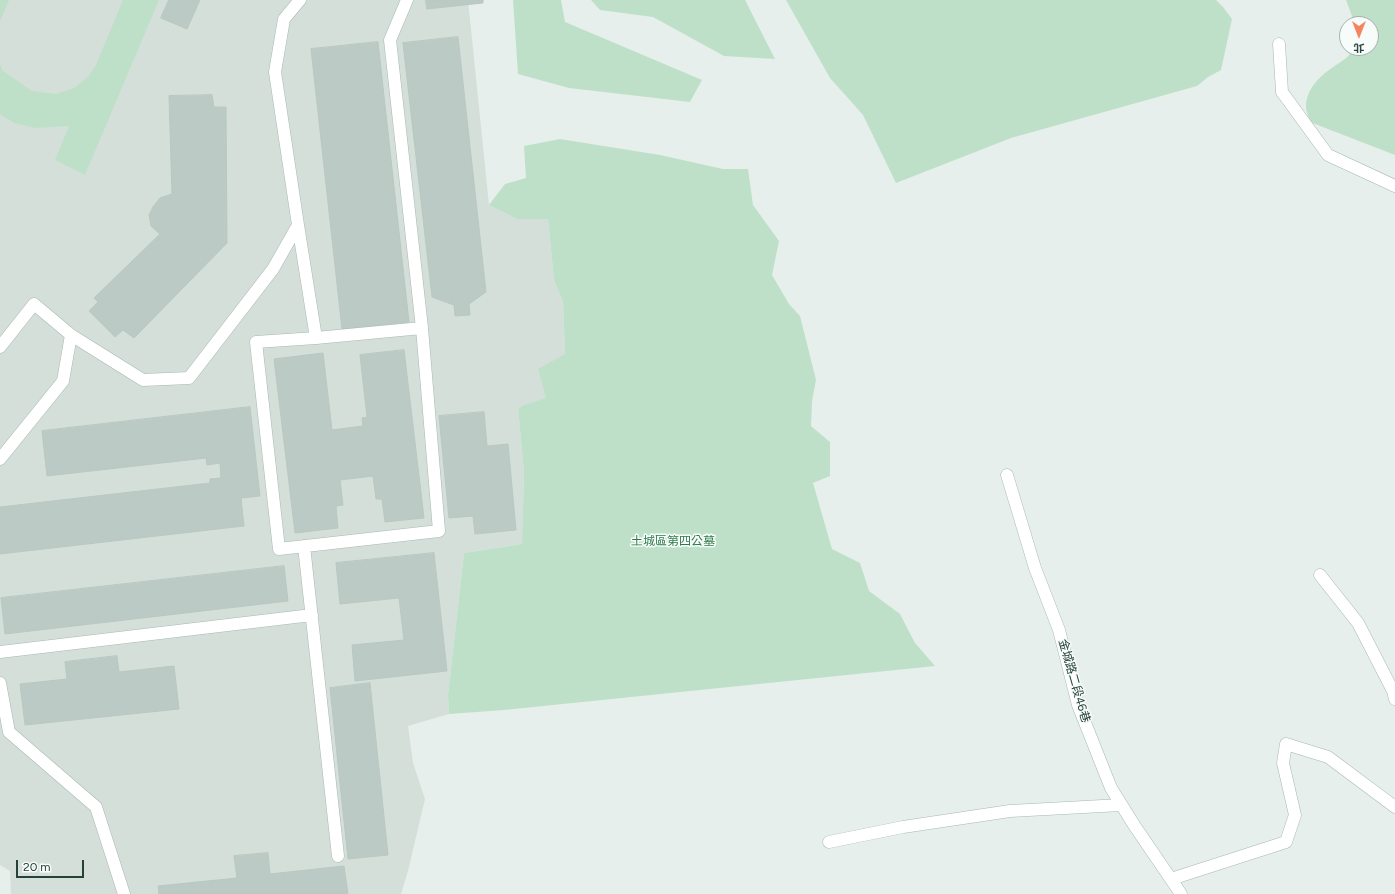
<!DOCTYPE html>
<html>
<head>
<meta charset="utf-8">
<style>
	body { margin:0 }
	#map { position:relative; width:1395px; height:894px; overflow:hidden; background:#e6efeb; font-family:Figtree,"Noto Sans TC",sans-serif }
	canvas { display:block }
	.north { position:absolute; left:1339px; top:16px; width:40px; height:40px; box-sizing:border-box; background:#f7fbf9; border:1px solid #a3b1ad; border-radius:50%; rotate:180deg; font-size:11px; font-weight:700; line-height:16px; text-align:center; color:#24423a }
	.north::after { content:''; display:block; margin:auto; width:14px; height:18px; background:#f4845f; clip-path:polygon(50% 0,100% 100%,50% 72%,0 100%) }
	.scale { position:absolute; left:16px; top:860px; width:68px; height:18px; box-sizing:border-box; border:2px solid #24423a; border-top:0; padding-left:5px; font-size:12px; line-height:14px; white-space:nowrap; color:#24423a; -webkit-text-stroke:3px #f7fbf9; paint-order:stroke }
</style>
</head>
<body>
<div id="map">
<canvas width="1395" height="894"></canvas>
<div class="north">北</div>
<div class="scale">20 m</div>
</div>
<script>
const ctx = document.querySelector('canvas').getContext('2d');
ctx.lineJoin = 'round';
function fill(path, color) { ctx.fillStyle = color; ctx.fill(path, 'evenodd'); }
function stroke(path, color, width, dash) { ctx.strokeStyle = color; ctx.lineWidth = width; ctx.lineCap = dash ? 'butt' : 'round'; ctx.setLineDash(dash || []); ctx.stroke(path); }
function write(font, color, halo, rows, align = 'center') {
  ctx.font = font + ' Figtree,"Noto Sans TC",sans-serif'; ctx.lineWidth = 3; ctx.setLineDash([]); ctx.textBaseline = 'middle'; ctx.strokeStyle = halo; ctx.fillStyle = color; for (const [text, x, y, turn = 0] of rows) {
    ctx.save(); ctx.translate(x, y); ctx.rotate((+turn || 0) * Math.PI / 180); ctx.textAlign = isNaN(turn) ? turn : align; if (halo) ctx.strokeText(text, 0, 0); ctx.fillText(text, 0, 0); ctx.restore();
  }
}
const built = new Path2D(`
	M0,0H468L489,205L517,219H548L554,281L563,302L565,354L547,398L523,405L518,409L524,472L522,544L464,553L448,695L449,714L408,726L413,763L425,799L408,871L401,894H11L10,871L0,865Z`);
const green = new Path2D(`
	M0,0H9L0,21Z
	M123,0H159L85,175L55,160L69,126L35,128L14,123L0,114V65L3,71L32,91L56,94L74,88L88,77L96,65Z
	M513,0H561L565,22L702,80L690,102L569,88L518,74Z
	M591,0H745L775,59L724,56L653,17L600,10Z
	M786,0H1216L1223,7L1232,19L1221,70L1208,77L1197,86L1011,138L896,183L863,115L830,78Z
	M1346,0H1395V155L1310,122C1309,117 1306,112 1306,107C1306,88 1321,75 1336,65C1344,60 1349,57 1354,48H1371V24H1355Z
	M560,139L660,155L723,169H748L753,205L779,241L772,275L789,304L800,316L816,380L812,401L811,426L830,442V476L813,483L832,549L860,563L869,591L900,614L915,643L935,666L504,710L449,714L448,695L464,553L522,544L524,472L518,409L523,405L546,398L538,369L565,354L563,302L554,281L548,219H517L489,205L505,184L526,178L524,146Z`);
const building = new Path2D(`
	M169,0H200L187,29L161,18Z
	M426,0H483V3L427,9Z
	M458,37L486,292L469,304L470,315L455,316L454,305L432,297L403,43Z
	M378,42L409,322L342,329L311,49Z
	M212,95L214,107H226L227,243L134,338L123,330L115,337L89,311L98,302L94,298L160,234L151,226L149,215L153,207L160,198L172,194L169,96Z
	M404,350L424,518L385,522L382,499H376L373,476L340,480L343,505L336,506L338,528L295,533L274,359L323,353L332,430L363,426L362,418L367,417L360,355Z
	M250,407L260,496L241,498L244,526L0,554V507L210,483V479L221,478L220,463L207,465L206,458L47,476L42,431Z
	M484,412L487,446L508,444L516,530L475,534L473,516L449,518L439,416Z
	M434,553L447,671L355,681L352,645L404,640L399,598L340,604L336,563Z
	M284,566L288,601L5,634L1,598Z
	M117,656L119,672L174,666L179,709L25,725L20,684L67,679L65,662Z
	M370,683L388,855L348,859L330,688Z
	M268,853L270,874L344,866L348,894H159L158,886L237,878L234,856Z`);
const service = new Path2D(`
	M407,0L390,40L422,328
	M1279,44L1282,92L1328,155L1395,186
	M298,225L316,338L256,342L279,549L439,531L422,328L316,338
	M0,347L34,304L71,335L143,380L189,378L273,269L298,225L275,72L284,19L300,0
	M0,459L63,381L71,335
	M1007,475L1035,568L1059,630L1078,705L1111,788L1134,825L1181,894
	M304,546L338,856
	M1320,575L1358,623L1393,691L1395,699
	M0,652L312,615
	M0,683L9,732L96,807L124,894
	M829,842L903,827L1010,811L1121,805
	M1171,879L1286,842L1295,815L1283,763L1286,744L1328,757L1395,807`);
const parkNames = [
	["土城區第四公墓",673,541]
];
const streetNames = [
	["金城路二段46巷",1074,681,74]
];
fill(built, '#d4dfda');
fill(green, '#bfe0c8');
fill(building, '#bbcac4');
stroke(building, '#b8c9c2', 1);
stroke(service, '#a8b8b2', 13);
stroke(service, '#fff', 12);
write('12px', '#2d7a4b', '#f7fbf9', parkNames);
write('12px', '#24423a', '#f7fbf9', streetNames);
</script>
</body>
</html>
